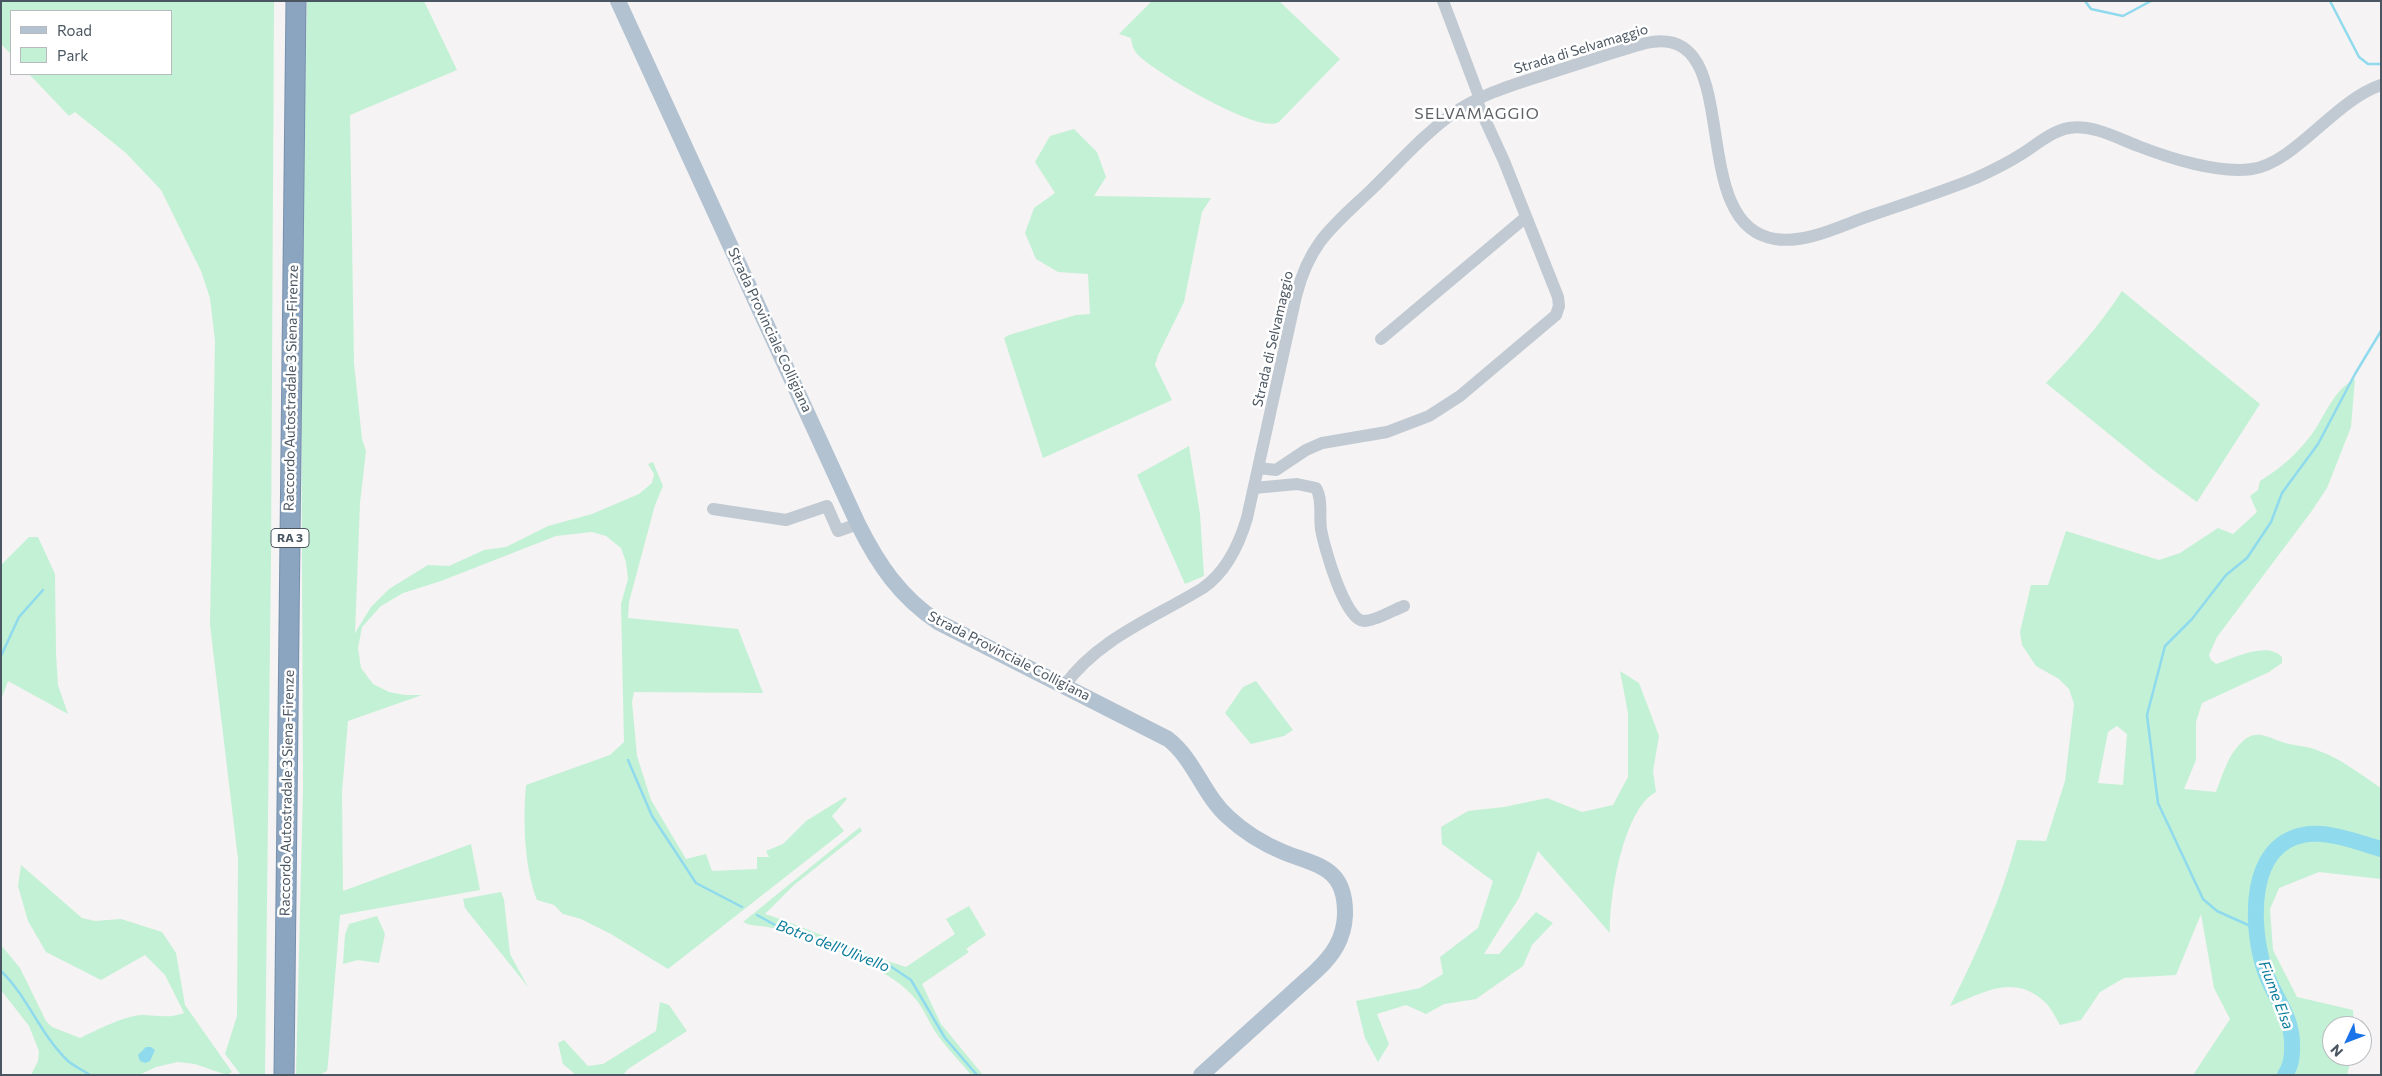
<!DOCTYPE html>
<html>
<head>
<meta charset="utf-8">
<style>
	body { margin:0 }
	#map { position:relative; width:2382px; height:1076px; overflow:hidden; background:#f5f3f3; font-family:Commissioner,sans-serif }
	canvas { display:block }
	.frame { position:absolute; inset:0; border:2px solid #4a5661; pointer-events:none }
	.legend { position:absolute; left:10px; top:10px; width:162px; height:65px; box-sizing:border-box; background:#fff; border:1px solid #b7bbc0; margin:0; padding:6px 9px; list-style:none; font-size:15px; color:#4a5661 }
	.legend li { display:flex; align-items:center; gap:10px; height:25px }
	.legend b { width:25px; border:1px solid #b7bbc0 }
	.north { position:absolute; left:2322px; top:1016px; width:50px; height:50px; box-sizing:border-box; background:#fff; border:1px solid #b7bbc0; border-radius:50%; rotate:227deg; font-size:14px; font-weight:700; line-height:20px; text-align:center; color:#4a5661 }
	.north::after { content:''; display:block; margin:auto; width:18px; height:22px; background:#1a73e8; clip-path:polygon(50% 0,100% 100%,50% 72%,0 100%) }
</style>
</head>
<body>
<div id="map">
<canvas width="2382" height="1076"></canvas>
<div class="frame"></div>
<ul class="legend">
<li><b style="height:6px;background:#b3c2d1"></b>Road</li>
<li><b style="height:14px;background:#c3f1d5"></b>Park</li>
</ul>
<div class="north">N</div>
</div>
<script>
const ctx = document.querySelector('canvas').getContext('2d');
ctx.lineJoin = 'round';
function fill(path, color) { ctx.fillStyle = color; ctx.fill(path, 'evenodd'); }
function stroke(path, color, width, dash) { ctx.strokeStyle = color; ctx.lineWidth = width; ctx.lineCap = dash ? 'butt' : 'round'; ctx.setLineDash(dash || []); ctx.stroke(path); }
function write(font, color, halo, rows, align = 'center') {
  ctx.font = font + ' Commissioner,sans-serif'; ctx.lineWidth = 5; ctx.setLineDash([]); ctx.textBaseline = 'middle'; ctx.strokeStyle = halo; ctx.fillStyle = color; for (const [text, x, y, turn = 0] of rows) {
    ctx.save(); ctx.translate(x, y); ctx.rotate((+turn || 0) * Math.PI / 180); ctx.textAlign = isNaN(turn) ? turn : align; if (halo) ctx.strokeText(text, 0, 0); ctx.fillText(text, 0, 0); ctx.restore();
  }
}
const green = new Path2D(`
	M1,1H274L271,556L265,1074L241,1075L225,1054L237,1016L238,859L210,625L215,341L210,298L201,271L161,190L126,153L75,112L69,116L29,74H171V11H11V54L1,44Z
	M307,1H424L457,70L350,115L354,363L362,439L366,451L360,503L355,633L371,607L389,589L428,565L449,566L484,550L506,547L548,526L592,514L639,494L652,483L654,474L648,464L653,462L663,486L655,505L629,602L628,618L738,629L763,693L634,692L632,702L637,756L651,800L686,859L706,854L712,871L757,869V857H769L766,851L783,844L806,821L845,797L847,799L832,816L844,831L668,969L611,934L581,919L563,914L554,905L537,900C524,867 523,820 526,785L610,755L624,742L621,604L628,579L626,562L621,548L606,536L592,532L556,536L441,581L403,593L381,606L362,627L358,648L361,668L373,684L389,692L405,695H422L348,721L342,792L343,891L471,844L480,890L340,915L328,1064L327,1071L319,1075L296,1074L303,790L301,328Z
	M1152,1H1279L1340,59L1279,122C1259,135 1155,72 1138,55C1133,50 1132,44 1131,38L1119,34Z
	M1074,129L1097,152L1106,177L1094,196L1211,198L1202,212L1184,302L1158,355L1155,365L1172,400L1043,458L1004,338L1009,335L1076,315L1090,314L1088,274L1058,272L1036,259L1025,233L1034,208L1055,193L1035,162L1050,136Z
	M2122,291L2260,404L2197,502L2157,473L2046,383C2074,354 2100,325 2122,291Z
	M2355,379L2351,427L2327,488L2311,512L2217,637L2209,655L2211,660L2216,664C2235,658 2266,641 2282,657V663L2269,672L2202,703L2196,722V760L2184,789L2216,792C2223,774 2228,754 2243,741C2258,728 2270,739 2285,743C2296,746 2308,746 2319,751C2342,759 2361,775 2381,788V879L2319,872L2279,888L2270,909L2273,950L2297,997L2353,1010L2354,1026H2332V1056H2352L2347,1075H2193L2230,1019L2214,988L2201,914L2176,975L2124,978L2100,992L2081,1020L2060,1025C2056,1018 2051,1008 2045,1002C2013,973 1984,993 1950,1006C1977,953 2002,897 2017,840L2046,841L2065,781L2074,704L2069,689L2059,679L2036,666L2022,645L2020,632L2031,585H2048L2066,531L2159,560L2180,553L2218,528L2233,534L2257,512L2250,496L2258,490L2260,481C2281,468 2297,454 2312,434C2325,416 2334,389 2355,379ZM2117,726L2127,734L2123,785L2098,783L2108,732Z
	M1189,446L1200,514L1204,576L1185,584L1137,475Z
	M29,537H38L55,574L56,654L58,685L68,714L8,681L1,700V565Z
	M1620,671L1639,683L1659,736L1653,771L1656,792C1623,809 1609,898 1610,933L1538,851L1519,898L1484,954H1499L1536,912L1553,923L1532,945L1523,966L1476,999L1444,1004L1426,1014L1406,1005L1377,1014L1389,1044L1378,1062L1365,1038L1356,1001L1420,988L1443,974L1440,957L1478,928L1493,881L1442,844L1441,827L1468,811L1504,807L1547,798L1582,812L1613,805L1628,777V713Z
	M1256,681L1293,730L1284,736L1251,744L1225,713L1243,687Z
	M860,827L862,831L794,885L765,914C813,929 858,953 906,967L955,934L946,919L969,906L986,935L966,949L969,952L922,984L941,1024L983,1075H971C961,1062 948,1050 939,1037C929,1024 924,1007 912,995C886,965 810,940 772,928C761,925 752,927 743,922Z
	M21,865L82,918L95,921L121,919L162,932L176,953L185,1005L232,1072L227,1075L195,1064L178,1062L156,1067L139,1075H31L38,1061L39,1051L29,1026L1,990V945L20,968L46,1021L52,1027L80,1038C97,1030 123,1016 142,1015C157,1015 169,1019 184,1013L165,975L145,955L101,980L46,952L28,921L18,886Z
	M501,892L504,900L510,954L528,987L465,908L463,899Z
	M377,916L385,934L379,963L358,960L343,964L345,935L349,924Z
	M660,1002L669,1005L687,1031L628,1069L623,1075H576L563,1064L558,1043L564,1040L588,1066L603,1064L656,1031Z`);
const water = new Path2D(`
	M146,1047H151L155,1050L150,1061L145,1063L140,1061L138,1055Z`);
const stream = new Path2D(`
	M2085,1L2091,9L2123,16L2151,1
	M2330,1L2359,57L2368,64H2381
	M1,656L19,617L43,590
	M628,760L652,816L696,883L742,907
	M757,915L775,925L887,964L911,980L945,1038L977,1075
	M2257,929L2217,911L2203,899L2158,803L2147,715L2165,646L2192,619L2226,575L2247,558L2271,522L2282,493L2318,444L2355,374L2381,331
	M1,971C28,997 40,1034 67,1060C73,1066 83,1070 90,1075`);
const river = new Path2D(`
	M2285,1075C2290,1068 2292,1059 2292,1050C2294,1014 2272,997 2263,965C2251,923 2248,846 2303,835C2327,830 2357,842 2381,849`);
const minor = new Path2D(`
	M1443,1L1480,99
	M1381,339L1526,217
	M1259,468L1276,470L1306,450L1322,443L1387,432L1429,416L1460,396L1556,315L1559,306L1558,297L1504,161L1476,100
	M1254,488L1297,484L1316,488C1323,500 1319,516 1321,529C1324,547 1345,621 1364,621C1376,621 1393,610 1404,606
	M713,509L786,520L827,506L838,531L858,524
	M1064,686C1099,638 1154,618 1203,588C1226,572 1239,545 1247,518L1296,296C1310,242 1332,227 1371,190C1397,165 1422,136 1451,115C1482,92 1523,82 1559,70C1588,61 1617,51 1646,43C1749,20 1682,225 1775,239C1806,244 1840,226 1869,216C1905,204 1941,192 1976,178C1991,171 2006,164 2020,155C2035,146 2051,131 2069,128C2092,124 2117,138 2138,146C2169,158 2219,174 2252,169C2295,163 2334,101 2381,85`);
const major = new Path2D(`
	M618,1L858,524C878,564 900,597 938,622L1168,739C1195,760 1203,795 1228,817C1243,831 1264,844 1283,852C1318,866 1346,867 1345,915C1344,939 1333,955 1316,971L1201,1075`);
const highway = new Path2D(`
	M284,1075L296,1`);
const shields = [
	[290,538,38]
];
const shieldNames = [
	["RA 3",290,538]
];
const streetNames = [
	["Strada di Selvamaggio",1581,49,-17],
	["Strada Provinciale Colligiana",770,330,65],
	["Strada di Selvamaggio",1273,339,-77],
	["Raccordo Autostradale 3 Siena-Firenze",291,388,-89],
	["Strada Provinciale Colligiana",1009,656,27],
	["Raccordo Autostradale 3 Siena-Firenze",287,793,-89]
];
const waterNames = [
	["Botro dell'Ulivello",833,946,21],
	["Fiume Elsa",2276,995,69]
];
const quarterNames = [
	["SELVAMAGGIO",1477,114]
];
fill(green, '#c3f1d5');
fill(water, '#90daee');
stroke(stream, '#90daee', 2.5);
stroke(river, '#90daee', 16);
stroke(highway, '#7690ad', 21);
stroke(minor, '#c1cad2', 12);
stroke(major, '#b3c2d1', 16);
stroke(highway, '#8ba5c1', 19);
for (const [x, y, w] of shields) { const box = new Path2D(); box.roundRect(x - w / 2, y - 9.5, w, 19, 4); ctx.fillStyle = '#fff'; ctx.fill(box); stroke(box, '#4a5661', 1); }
write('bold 12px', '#4a5661', null, shieldNames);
write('14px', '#4a5661', '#fff', streetNames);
write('italic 15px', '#0c7c9b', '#fff', waterNames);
ctx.letterSpacing = '1px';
write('16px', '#5f6368', '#fff', quarterNames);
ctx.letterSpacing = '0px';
</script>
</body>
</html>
